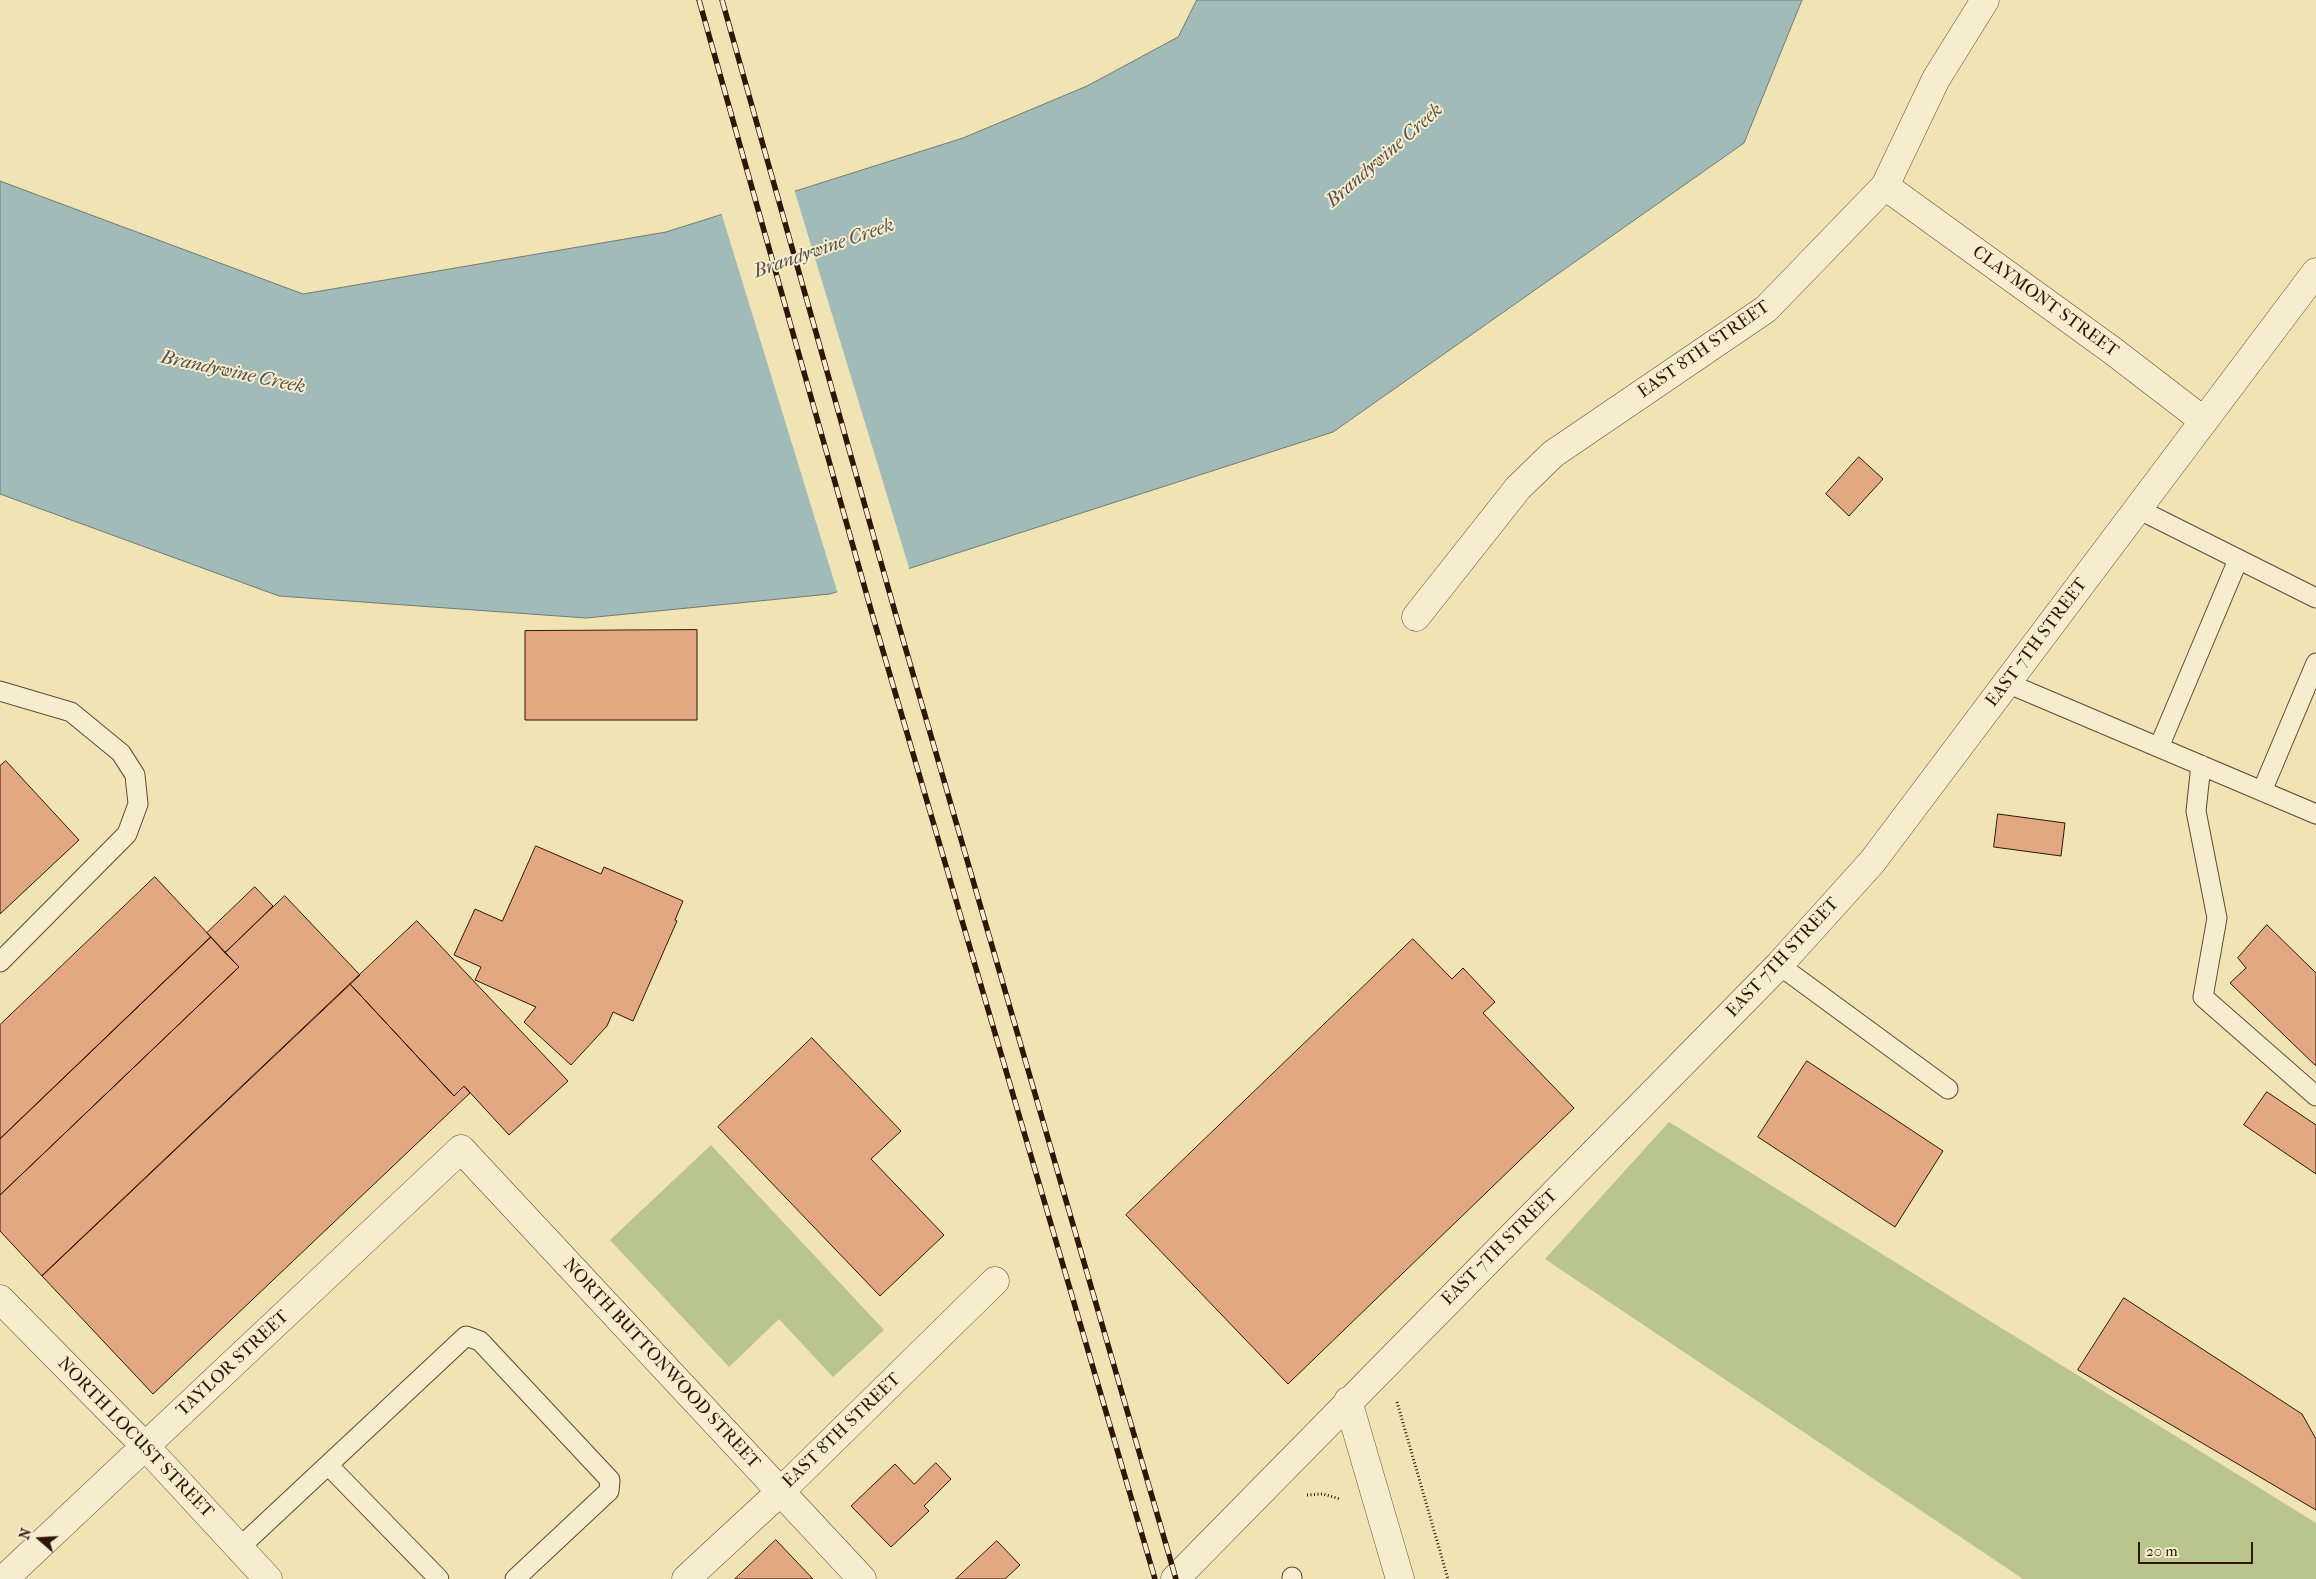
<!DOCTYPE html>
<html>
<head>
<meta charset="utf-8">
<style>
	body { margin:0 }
	#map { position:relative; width:2316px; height:1579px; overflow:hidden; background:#f0e4b4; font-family:"IM FELL French Canon",serif }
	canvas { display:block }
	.north { position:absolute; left:15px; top:1514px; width:50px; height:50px; -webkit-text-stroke:4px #f5edce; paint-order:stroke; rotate:289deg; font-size:14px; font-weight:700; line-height:20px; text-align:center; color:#31150b }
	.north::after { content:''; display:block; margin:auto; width:18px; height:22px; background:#31150b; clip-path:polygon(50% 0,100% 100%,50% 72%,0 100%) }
	.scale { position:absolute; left:2138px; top:1542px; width:115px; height:22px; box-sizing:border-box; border:2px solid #31150b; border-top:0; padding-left:6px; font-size:15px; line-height:18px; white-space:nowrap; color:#31150b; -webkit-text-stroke:4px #f5edce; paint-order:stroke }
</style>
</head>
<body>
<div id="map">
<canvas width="2316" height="1579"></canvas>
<div class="north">N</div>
<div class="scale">20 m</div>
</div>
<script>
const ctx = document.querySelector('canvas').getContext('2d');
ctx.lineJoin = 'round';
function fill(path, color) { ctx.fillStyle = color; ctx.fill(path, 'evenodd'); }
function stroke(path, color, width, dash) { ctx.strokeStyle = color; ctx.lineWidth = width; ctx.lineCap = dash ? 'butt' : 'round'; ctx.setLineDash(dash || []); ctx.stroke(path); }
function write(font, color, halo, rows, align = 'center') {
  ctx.font = font + ' "IM FELL French Canon",serif'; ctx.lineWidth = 4; ctx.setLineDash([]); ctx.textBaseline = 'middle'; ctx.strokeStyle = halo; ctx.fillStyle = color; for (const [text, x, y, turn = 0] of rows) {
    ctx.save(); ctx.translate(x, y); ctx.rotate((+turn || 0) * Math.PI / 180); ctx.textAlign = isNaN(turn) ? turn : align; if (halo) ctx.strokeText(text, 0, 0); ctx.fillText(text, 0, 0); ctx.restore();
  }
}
const green = new Path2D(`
	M1669,1122L2316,1523V1579H2023L1545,1259Z
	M711,1145L884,1330L833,1377L779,1319L729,1367L610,1240Z`);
const water = new Path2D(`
	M1197,0H1802L1744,143L1333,432L830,594L586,618L279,596L0,494V181L303,294L666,232L963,138L1087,86L1178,37Z`);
const pier = new Path2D(`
	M794,189L910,571L838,594L721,212Z`);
const building = new Path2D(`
	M1859,457L1883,479L1849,516L1826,494Z
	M697,630V720H525V631Z
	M6,761L79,840L0,914V766Z
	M1998,814L2065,823L2061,856L1994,847Z
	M536,846L601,874L604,867L683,901L675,920L677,921L633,1021L613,1012L607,1026L571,1065L524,1022L536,1007L475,980L481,967L454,955L475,909L502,921Z
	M155,877L211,937L0,1139V1025Z
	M255,887L273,906L225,953L207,933Z
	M285,896L360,975L42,1276L0,1231V1195L239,967L225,953Z
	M417,921L568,1081L509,1135L464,1086L454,1096L350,984Z
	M2267,925L2316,973V1066L2230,983L2246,968L2238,958Z
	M211,937L239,967L0,1195V1139Z
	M1413,939L1452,979L1463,968L1495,1002L1483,1013L1574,1108L1288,1384L1126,1215Z
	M350,984L454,1096L464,1086L470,1093L153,1394L42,1276Z
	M812,1038L901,1131L871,1159L944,1235L880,1296L718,1127Z
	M1807,1061L1943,1151L1895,1227L1758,1137Z
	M2267,1092L2316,1125V1174L2244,1125Z
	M2124,1298L2302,1414L2316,1439V1510L2078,1370Z
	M936,1463L951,1479L924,1506L929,1511L891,1547L851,1506L895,1464L914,1484Z
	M776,1540L813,1579H735Z
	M997,1541L1020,1565L1005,1579H956Z`);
const path = new Path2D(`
	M1397,1402L1448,1579
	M1307,1495L1323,1494L1340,1499`);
const lane = new Path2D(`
	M2138,509L2316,598
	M2007,683L2316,814
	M0,691L71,712L121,753L135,775L138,804L127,834L0,962
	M2159,747L2238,560
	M2201,765L2196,811L2217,918L2203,997L2316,1096
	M2262,791L2316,663
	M1779,965L1948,1089
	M328,1465L439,1579
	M239,1548L466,1336L480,1341L610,1480L609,1491L515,1579
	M1292,1577V1579`);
const street = new Path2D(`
	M1885,186L2113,351L2204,421
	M1416,617L1518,488L1553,454L1766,309L1885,186L1936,79L1985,0
	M0,1299L146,1447L268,1579
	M1348,1401L1400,1579
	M4,1579L461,1149L862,1579
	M686,1579L780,1492L995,1281
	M1175,1579L1779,965L1872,862L2316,272`);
const rail = new Path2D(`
	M699,0L873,617L1155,1579
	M722,0L895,612L1176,1579`);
const streetNames = [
	["CLAYMONT STREET",2045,302,36],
	["EAST 8TH STREET",1704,350,-35],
	["EAST 7TH STREET",2037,643,-53],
	["EAST 7TH STREET",1783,958,-47],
	["EAST 7TH STREET",1500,1248,-45],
	["TAYLOR STREET",233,1364,-43],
	["NORTH BUTTONWOOD STREET",661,1364,47],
	["EAST 8TH STREET",842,1431,-44],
	["NORTH LOCUST STREET",135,1438,46]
];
const waterNames = [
	["Brandywine Creek",1385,156,-41],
	["Brandywine Creek",824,249,-19],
	["Brandywine Creek",233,373,12]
];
fill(green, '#bac48d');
fill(water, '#a1bbb9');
stroke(water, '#747973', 1);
fill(pier, '#f0e4b4');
fill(building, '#e2a882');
stroke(building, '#31150b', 1);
stroke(lane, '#614935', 21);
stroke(street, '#614935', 29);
stroke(path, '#31150b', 3, [1, 2.5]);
stroke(lane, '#f5edce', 19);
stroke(street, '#f5edce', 28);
stroke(rail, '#31150b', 5.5);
stroke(rail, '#f5edce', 4, [11]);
write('18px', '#31150b', '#f5edce', streetNames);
write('italic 19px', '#584f48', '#f5edce', waterNames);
</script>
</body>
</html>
